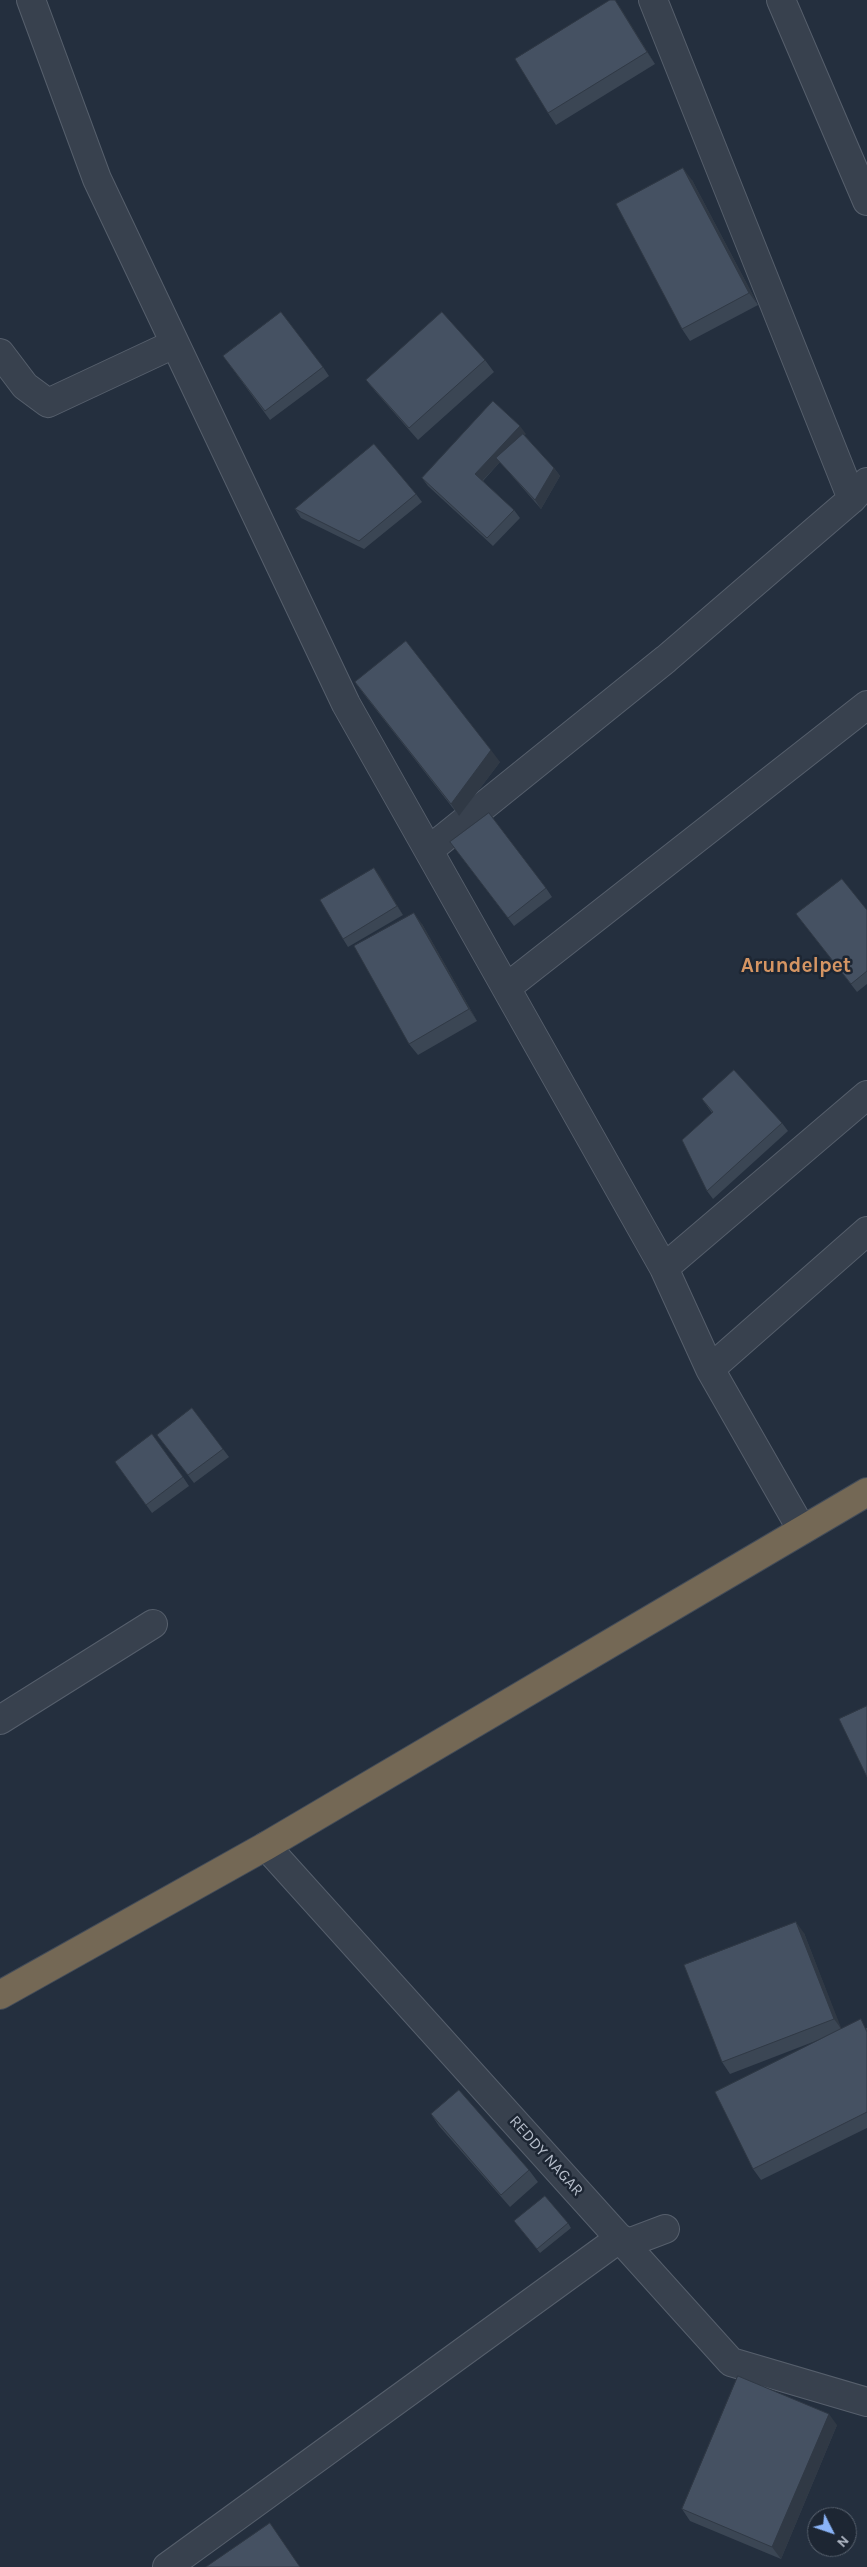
<!DOCTYPE html>
<html>
<head>
<meta charset="utf-8">
<style>
	body { margin:0 }
	#map { position:relative; width:867px; height:2567px; overflow:hidden; background:#242f3e; font-family:Karla,sans-serif }
	canvas { display:block }
	.north { position:absolute; left:807px; top:2507px; width:50px; height:50px; box-sizing:border-box; background:#1d2633; border:1px solid #59626f; border-radius:50%; rotate:131deg; font-size:14px; font-weight:700; line-height:20px; text-align:center; color:#b4bcc9 }
	.north::after { content:''; display:block; margin:auto; width:18px; height:22px; background:#8ab4f8; clip-path:polygon(50% 0,100% 100%,50% 72%,0 100%) }
</style>
</head>
<body>
<div id="map">
<canvas width="867" height="2567"></canvas>
<div class="north">N</div>
</div>
<script>
const ctx = document.querySelector('canvas').getContext('2d');
ctx.lineJoin = 'round';
function stroke(path, color, width, dash) { ctx.strokeStyle = color; ctx.lineWidth = width; ctx.lineCap = dash ? 'butt' : 'round'; ctx.setLineDash(dash || []); ctx.stroke(path); }
function fill(path, color) { ctx.fillStyle = color; ctx.fill(path, 'evenodd'); }
function write(font, color, halo, rows, align = 'center') {
  ctx.font = font + ' Karla,sans-serif'; ctx.lineWidth = 5; ctx.setLineDash([]); ctx.textBaseline = 'middle'; ctx.strokeStyle = halo; ctx.fillStyle = color; for (const [text, x, y, turn = 0] of rows) {
    ctx.save(); ctx.translate(x, y); ctx.rotate((+turn || 0) * Math.PI / 180); ctx.textAlign = isNaN(turn) ? turn : align; if (halo) ctx.strokeText(text, 0, 0); ctx.fillText(text, 0, 0); ctx.restore();
  }
}
const minor = new Path2D(`
	M31,0L97,179L346,704L664,1268L710,1369
	M653,0L852,499
	M781,0L867,201
	M0,353L25,386L48,403L174,344
	M429,850L666,659L852,499L867,482
	M506,988L867,705
	M664,1268L867,1095
	M802,1530L710,1369L867,1231
	M0,1720L153,1624
	M266,1846L731,2362L867,2402
	M167,2567L620,2238L628,2243L665,2229`);
const highway = new Path2D(`
	M0,1995L266,1846L867,1492`);
const wall = new Path2D(`
	M615,0L655,64L556,125L548,113Z
	M692,180L758,305L690,341L682,329Z
	M485,360L494,372L418,440L375,391L366,380Z
	M229,364L323,367L329,376L270,420Z
	M526,434L524,435L554,468L560,476L541,509L500,462L483,481L514,510L520,518L493,546L428,486L422,478Z
	M416,494L422,502L364,549L301,518L295,509Z
	M355,682L500,762L459,816L363,693Z
	M450,842L546,888L552,897L514,926Z
	M374,868L403,915L348,947L343,939Z
	M867,910V984L857,992L796,914Z
	M422,924L477,1021L418,1055L409,1044Z
	M702,1099L782,1123L788,1131L713,1199L707,1191L712,1113Z
	M157,1435L223,1449L229,1457L194,1483Z
	M115,1462L183,1477L189,1486L152,1513Z
	M804,1933L841,2029L867,2028V2128L761,2180L753,2169L826,2037L730,2074L722,2062Z
	M431,2114L529,2170L538,2182L510,2207L439,2126Z
	M514,2221L568,2223L571,2228L540,2253Z
	M837,2425L781,2559L690,2521L682,2509Z`);
const shadedWall = new Path2D(`
	M615,0L622,10L655,64L647,52Z
	M683,168L692,180L758,305L749,293Z
	M520,426L526,434L500,462L496,458L500,462L481,482L475,474Z
	M554,468L560,476L541,509L535,500Z
	M491,750L500,762L459,816L451,804Z
	M374,868L380,876L403,915L397,906Z
	M414,913L422,924L477,1021L469,1009Z
	M796,1922L804,1933L842,2030L834,2019Z
	M829,2414L837,2425L781,2559L772,2547Z`);
const building = new Path2D(`
	M610,0H615L647,52L548,113L515,59Z
	M683,168L749,293L682,329L616,204Z
	M281,312L323,367L265,411L223,356Z
	M442,312L485,360L409,428L366,380Z
	M493,401L520,426L475,474L514,510L487,538L422,478Z
	M523,434L554,468L535,500L496,458Z
	M374,444L416,494L359,541L295,509Z
	M406,641L491,750L451,804L355,682Z
	M489,813L546,888L508,918L450,842Z
	M374,868L397,906L343,939L320,900Z
	M842,879L867,910V971L851,984L796,914Z
	M414,913L469,1009L409,1044L354,946Z
	M734,1070L782,1123L707,1191L682,1140L713,1112L702,1099Z
	M192,1408L223,1449L188,1475L157,1435Z
	M152,1434L183,1477L146,1505L115,1462Z
	M867,1706V1777L839,1719Z
	M796,1922L834,2019L722,2062L684,1965Z
	M861,2019L867,2032V2112L753,2169L715,2092Z
	M459,2090L529,2170L501,2195L431,2114Z
	M545,2196L568,2223L537,2249L514,2221Z
	M738,2376L829,2414L772,2547L682,2509Z
	M270,2523L300,2567H206Z`);
const streetNames = [
	["REDDY NAGAR",546,2156,48]
];
const districtNames = [
	["Arundelpet",796,966]
];
stroke(minor, '#565f6c', 30);
stroke(highway, '#434c59', 30);
stroke(minor, '#38414e', 28);
stroke(highway, '#746855', 28);
fill(wall, '#3b4654');
fill(shadedWall, '#303945');
fill(building, '#455162');
stroke(building, '#303945', 1);
write('16px', '#b4bcc9', '#1d2633', streetNames);
write('bold 21px', '#d59563', '#1d2633', districtNames);
</script>
</body>
</html>
